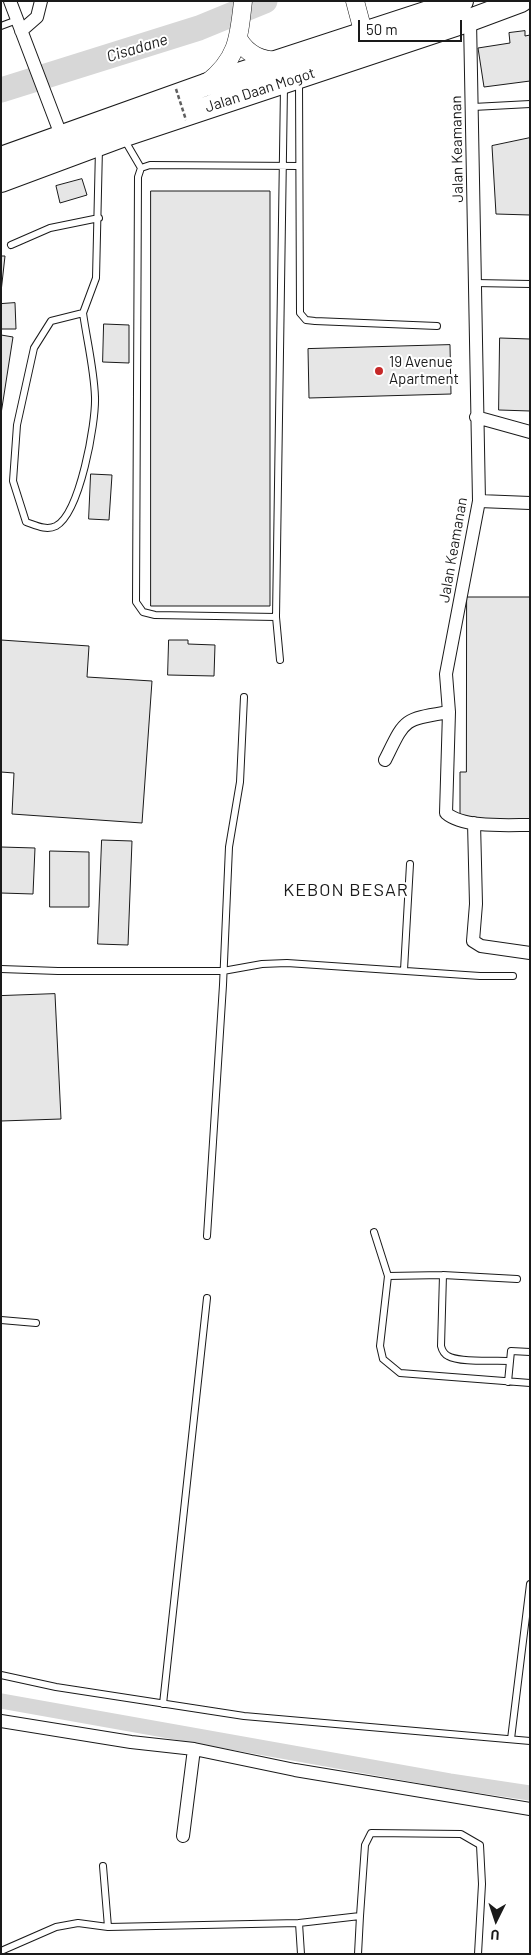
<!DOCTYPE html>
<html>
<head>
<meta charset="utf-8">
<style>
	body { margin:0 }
	#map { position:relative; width:531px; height:1955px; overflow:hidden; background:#fff; font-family:Barlow,sans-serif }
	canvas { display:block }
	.frame { position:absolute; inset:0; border:2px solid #1a1a1a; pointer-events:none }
	.north { position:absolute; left:471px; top:1895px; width:50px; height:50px; -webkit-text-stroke:4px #fff; paint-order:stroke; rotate:184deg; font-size:14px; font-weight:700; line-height:20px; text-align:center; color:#1a1a1a }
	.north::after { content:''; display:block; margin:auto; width:18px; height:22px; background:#1a1a1a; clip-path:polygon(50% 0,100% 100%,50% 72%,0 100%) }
	.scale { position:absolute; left:358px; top:20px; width:104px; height:22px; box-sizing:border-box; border:2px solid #1a1a1a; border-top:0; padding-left:6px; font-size:15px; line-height:18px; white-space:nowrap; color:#1a1a1a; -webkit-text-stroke:4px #fff; paint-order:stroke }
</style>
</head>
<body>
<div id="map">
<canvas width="531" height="1955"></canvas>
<div class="frame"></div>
<div class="north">U</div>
<div class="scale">50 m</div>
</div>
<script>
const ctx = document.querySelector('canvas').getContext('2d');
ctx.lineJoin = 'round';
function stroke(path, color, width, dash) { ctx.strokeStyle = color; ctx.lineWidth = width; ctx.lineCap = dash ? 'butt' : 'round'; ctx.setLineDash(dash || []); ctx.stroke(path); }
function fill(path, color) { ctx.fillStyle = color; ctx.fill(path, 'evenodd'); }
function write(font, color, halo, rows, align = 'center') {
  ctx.font = font + ' Barlow,sans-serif'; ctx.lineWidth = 4; ctx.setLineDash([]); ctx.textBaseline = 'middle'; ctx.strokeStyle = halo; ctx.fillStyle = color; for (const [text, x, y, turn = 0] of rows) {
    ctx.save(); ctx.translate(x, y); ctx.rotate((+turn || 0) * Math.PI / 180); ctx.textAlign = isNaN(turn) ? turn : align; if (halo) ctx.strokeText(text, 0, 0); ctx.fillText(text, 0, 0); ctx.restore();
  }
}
const canal = new Path2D(`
	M1,1701L450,1781L530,1793`);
const river = new Path2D(`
	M1,90L199,28L265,1`);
const building = new Path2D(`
	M525,31V36L530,35V81L484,87L478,48L510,43L509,33Z
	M530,138V215L496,214L492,146Z
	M82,179L87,195L60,203L56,186Z
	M151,191H270V606H151Z
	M1,256H5L1,292Z
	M15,303L16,329H1V304Z
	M104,324L129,325V363L103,362Z
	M1,335L13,337L1,414Z
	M500,338L530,339V411L499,410Z
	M450,345L451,394L309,398L308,349Z
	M91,474L112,475L109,520L89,519Z
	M467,597H530V822L460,817V772H466Z
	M1,640L89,646L87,677L152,681L142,823L12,814L14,773L1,772Z
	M169,640H188V644L215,645L214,676L168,675Z
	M102,840L132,841L128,945L98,944Z
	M1,847L35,848L33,894L1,893Z
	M50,851L89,852V907H50Z
	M55,994L61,1119L1,1121V996Z`);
const lane = new Path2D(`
	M1,26L17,20
	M299,82L300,313L306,320L315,321L437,326
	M473,107L530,104
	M124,139L141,168
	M141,168L138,177L136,602L143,612L155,615L276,617
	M141,168L150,165L299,166
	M11,245L50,228L99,218
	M475,283L530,284
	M83,313C87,341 94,369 95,397C96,423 80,513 56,526C46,531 35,525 26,522L13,481L17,425L34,348L51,321L83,313L96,278L99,148
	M280,660L276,617L284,87
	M1,969L58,971H223L262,964L287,963L480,976H513
	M404,970L410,864
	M374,1232L388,1276L380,1346L383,1359L400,1373L530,1383
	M207,1236L223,985L229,847L240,782L244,697
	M388,1276L443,1275
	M1,1320L36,1323
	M509,1361C494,1360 460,1363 448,1356C444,1354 442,1350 441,1346L443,1275L517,1279
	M508,1382L511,1351L530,1352
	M1,1675L56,1687L244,1716L530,1741
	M163,1704L207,1298
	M511,1739L530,1584
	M103,1866L108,1927
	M299,1923L360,1916L365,1845L371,1833L461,1834L480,1845L482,1884L478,1954
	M1,1951L56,1927L78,1923L108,1927L299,1923L301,1954
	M358,1954L360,1916`);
const street = new Path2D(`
	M10,1L61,135
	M470,20L479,501L446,674L449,712L446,813C463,828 507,825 530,825
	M21,31L37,17L41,1
	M476,417L530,432
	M479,501L530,503
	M385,760C406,718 402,720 449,712
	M474,823L476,904L473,941L481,946L530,953
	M1,1721L131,1742L194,1749L295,1770L530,1809
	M183,1836L194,1749`);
const secondary = new Path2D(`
	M355,1L364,35
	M239,40C248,55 261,60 278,61
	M207,83C238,59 239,37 243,1`);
const highway = new Path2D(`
	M1,158L205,85L462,1
	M1,181L122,136L470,20L521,1`);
const pathBridge = new Path2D(`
	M176,89L186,120`);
const markers = [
	[379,371,5,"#c62828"]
];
const streetNames = [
	["Jalan Daan Mogot",260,90,-18],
	["Jalan Keamanan",457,149,-91],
	["Jalan Keamanan",453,550,-80]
];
const poiNames = [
	["19 Avenue",389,362],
	["Apartment",389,379]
];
const waterNames = [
	["Cisadane",137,48,-17]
];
const quarterNames = [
	["KEBON BESAR",346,890]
];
stroke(canal, '#d7d7d7', 15);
stroke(river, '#d7d7d7', 25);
fill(building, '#e6e6e6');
stroke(building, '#1a1a1a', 1);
stroke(lane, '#1a1a1a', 8);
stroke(street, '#1a1a1a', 14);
stroke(secondary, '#1a1a1a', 19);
stroke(highway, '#1a1a1a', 24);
stroke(lane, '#fff', 6);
stroke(street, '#fff', 12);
stroke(secondary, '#fff', 18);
stroke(highway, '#fff', 22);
stroke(pathBridge, '#5f5f5f', 2.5, [4, 2.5]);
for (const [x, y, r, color] of markers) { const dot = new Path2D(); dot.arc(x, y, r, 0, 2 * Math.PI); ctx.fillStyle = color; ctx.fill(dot); stroke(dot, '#fff', 2); }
write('15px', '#1a1a1a', '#fff', streetNames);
write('15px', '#1a1a1a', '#fff', poiNames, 'left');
write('italic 16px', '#1a1a1a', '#fff', waterNames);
ctx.letterSpacing = '1px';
write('18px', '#1a1a1a', '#fff', quarterNames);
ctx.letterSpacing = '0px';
</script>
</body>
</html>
